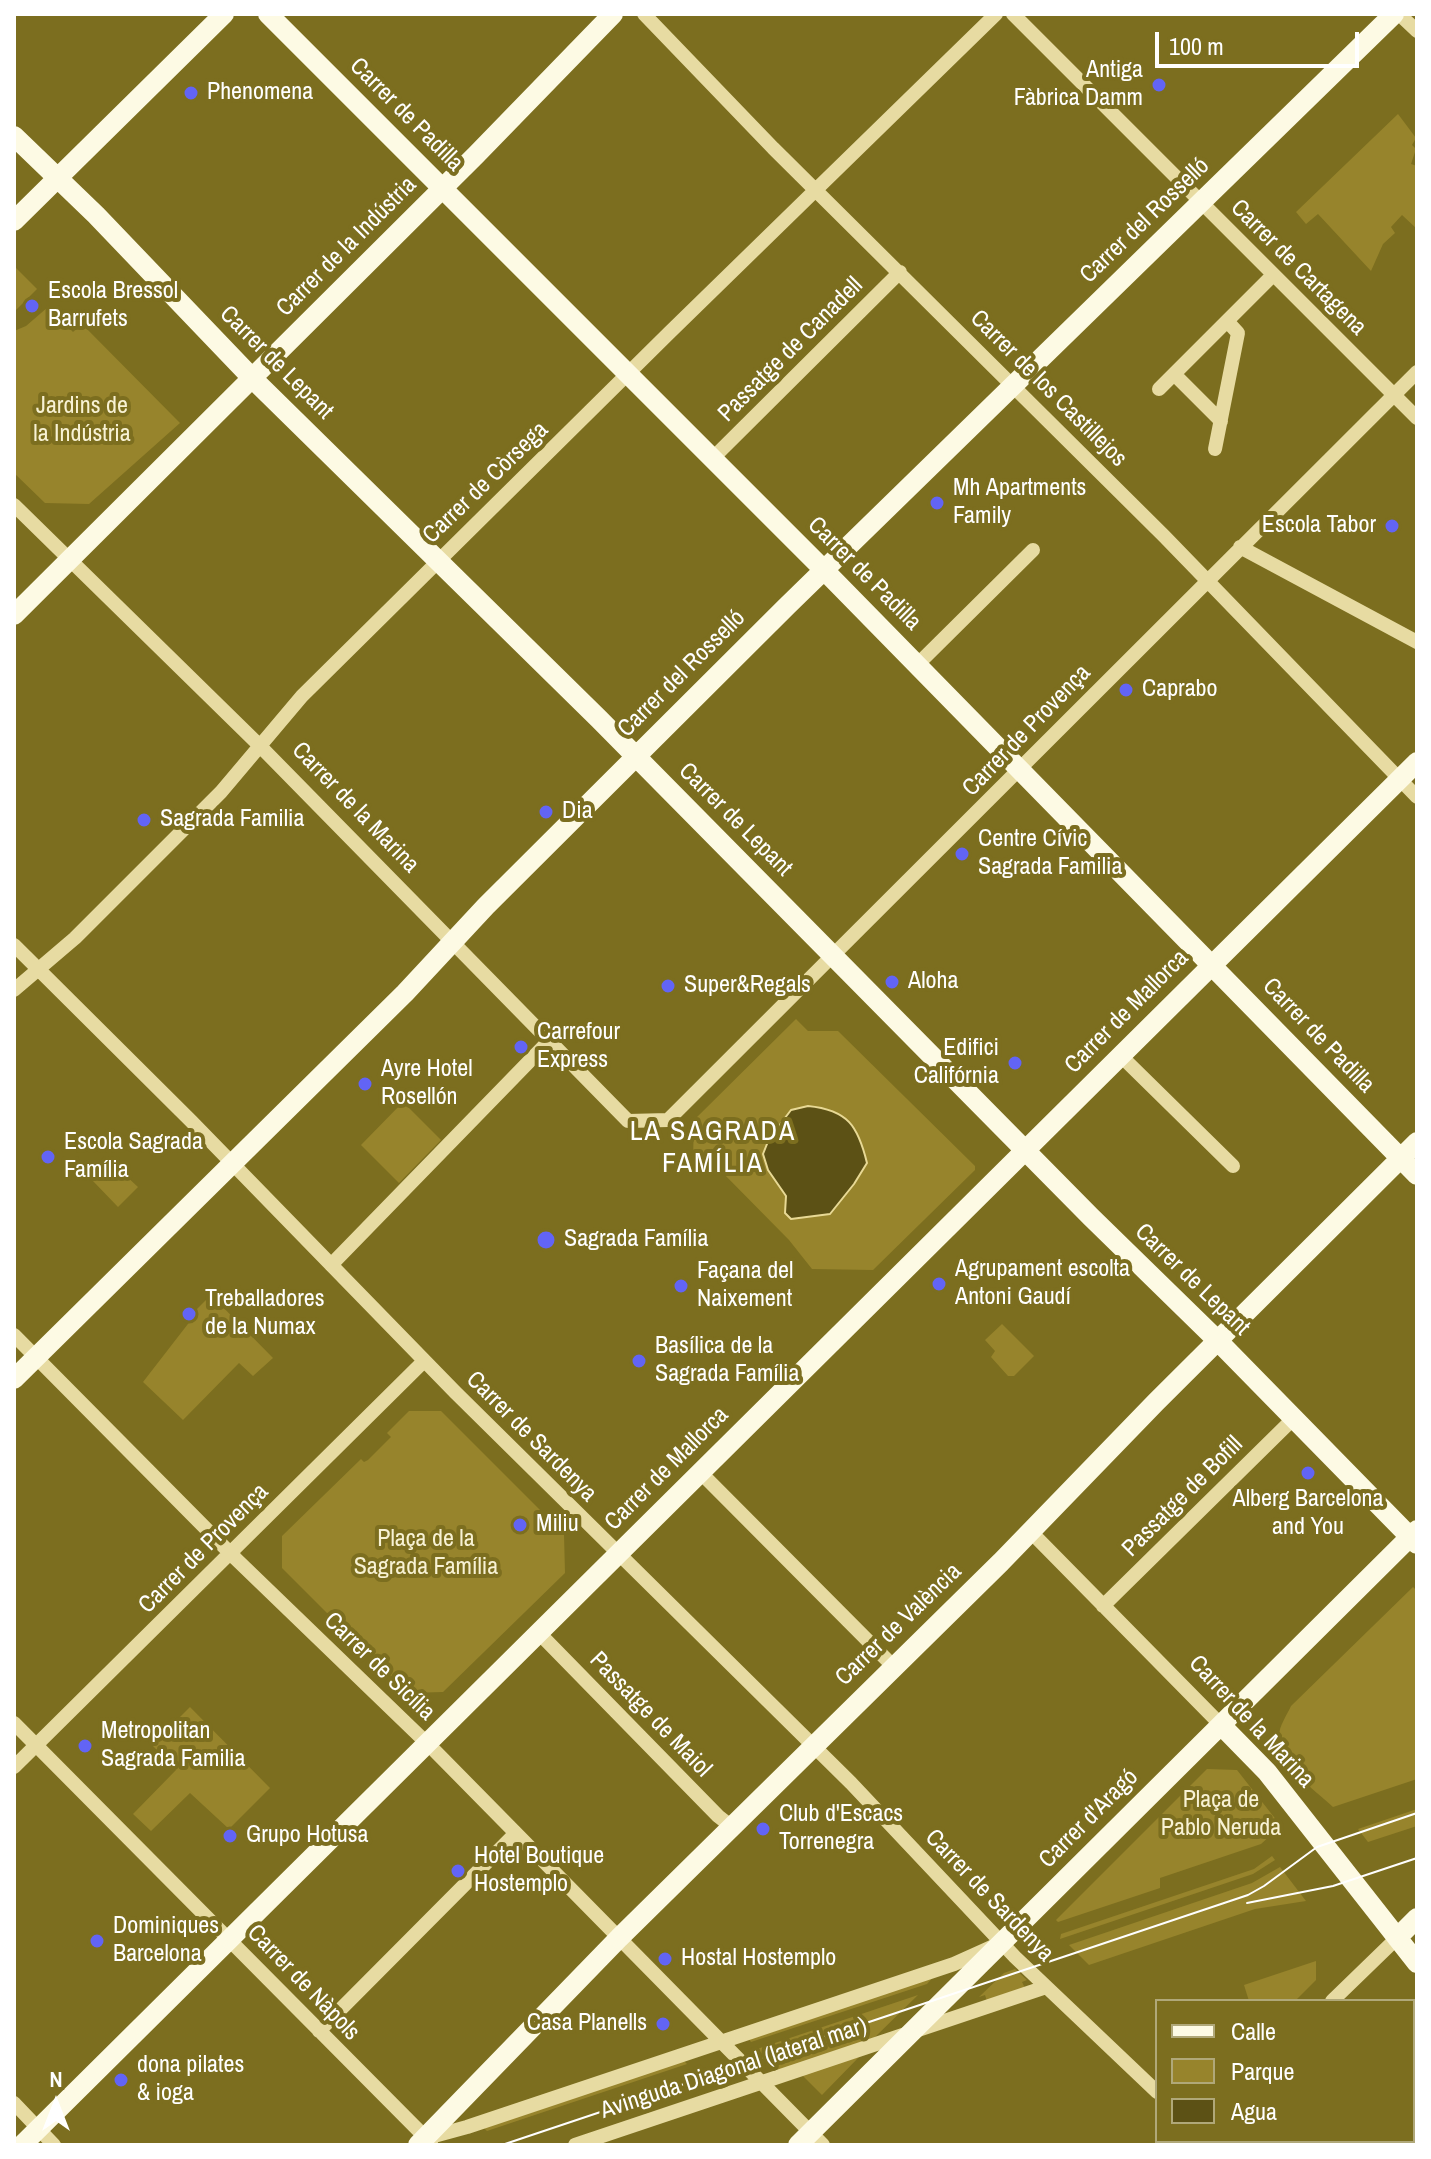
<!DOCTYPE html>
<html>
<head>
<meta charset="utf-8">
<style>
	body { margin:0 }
	#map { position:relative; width:1431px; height:2159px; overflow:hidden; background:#7c6e1f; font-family:"Archivo Narrow",sans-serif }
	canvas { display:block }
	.frame { position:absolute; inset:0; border:16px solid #fff; pointer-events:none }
	.legend { position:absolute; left:1155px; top:1999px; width:260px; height:144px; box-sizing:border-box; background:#7c6e1f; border:2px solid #b0a879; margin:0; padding:10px 14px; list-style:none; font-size:24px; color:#fff }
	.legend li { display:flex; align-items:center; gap:16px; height:40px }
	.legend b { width:40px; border:2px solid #b0a879 }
	.north { position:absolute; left:16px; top:2063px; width:80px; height:80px; -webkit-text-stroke:6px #7c6e1f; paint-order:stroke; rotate:0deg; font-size:22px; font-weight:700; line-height:32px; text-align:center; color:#fff }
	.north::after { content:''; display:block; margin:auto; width:28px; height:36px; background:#fff; clip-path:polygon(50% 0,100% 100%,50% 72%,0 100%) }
	.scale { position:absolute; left:1155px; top:32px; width:204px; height:36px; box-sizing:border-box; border:4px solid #fff; border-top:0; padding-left:10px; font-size:24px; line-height:28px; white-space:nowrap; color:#fff; -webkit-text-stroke:6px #7c6e1f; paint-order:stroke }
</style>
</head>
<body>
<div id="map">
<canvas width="1431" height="2159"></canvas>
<div class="frame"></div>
<ul class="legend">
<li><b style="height:10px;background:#fdfae4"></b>Calle</li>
<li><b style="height:22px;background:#97842c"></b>Parque</li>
<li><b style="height:22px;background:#5c5115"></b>Agua</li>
</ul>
<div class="north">N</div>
<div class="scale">100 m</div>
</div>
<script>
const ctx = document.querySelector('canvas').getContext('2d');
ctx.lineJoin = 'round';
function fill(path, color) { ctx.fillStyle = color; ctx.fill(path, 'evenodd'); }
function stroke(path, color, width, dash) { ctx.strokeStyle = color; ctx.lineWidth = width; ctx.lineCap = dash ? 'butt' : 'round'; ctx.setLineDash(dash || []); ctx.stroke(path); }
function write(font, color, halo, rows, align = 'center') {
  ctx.font = font + ' "Archivo Narrow",sans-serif'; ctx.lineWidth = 8; ctx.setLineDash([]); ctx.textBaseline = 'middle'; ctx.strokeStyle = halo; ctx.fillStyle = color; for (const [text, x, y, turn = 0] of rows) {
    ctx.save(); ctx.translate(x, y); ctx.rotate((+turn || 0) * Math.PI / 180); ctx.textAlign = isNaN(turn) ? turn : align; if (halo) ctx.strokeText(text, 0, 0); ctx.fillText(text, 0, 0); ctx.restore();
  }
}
const green = new Path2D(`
	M1398,114L1416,138L1412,145L1416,149L1411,164L1417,166V229L1402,215L1391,227L1395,233L1383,244L1371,271L1318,214L1306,224L1296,212Z
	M14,266L37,289L14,312Z
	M48,307L73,332L82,324L180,423L89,504L45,503L14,473V331L26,326Z
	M796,1019L808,1031H838L975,1166V1170L873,1270L812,1269L789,1240L718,1168L693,1159L694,1120Z
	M403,1102L441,1140L399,1183L361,1145Z
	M111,1162L138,1187L118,1207L92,1180Z
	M211,1295L273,1358L253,1376L239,1363L183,1420L143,1382L191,1320L189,1317Z
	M1002,1324L1034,1356L1014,1376H1008L991,1357L995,1351L985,1340Z
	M409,1411H441L564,1534L565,1573L443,1692L407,1693L282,1568V1536L361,1459L364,1462L368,1460L391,1437L387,1433Z
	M1413,1587L1417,1591V1779L1333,1807C1314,1789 1278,1765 1279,1736C1279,1726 1287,1715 1291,1706Z
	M190,1707L270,1788L229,1829L190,1793L151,1831L133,1814L176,1770L152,1745Z
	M1207,1769L1237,1770L1281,1826L1261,1844L1160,1878V1888L1058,1922L1056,1920Z
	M1417,1809V1826L1368,1842L1358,1829Z
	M1272,1856L1275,1860L1253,1874L1060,1939L1061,1934L1254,1869Z
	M1280,1867L1306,1901L1255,1909L1089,1965L1069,1945L1252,1883Z
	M1316,1961V1980L1295,2001H1249L1244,1985Z
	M1015,1969L1027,1980L1022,1982L1025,1988L987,2001L985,1995L979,1997L1004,1973Z
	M934,1976L927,1984L751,2042L748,2038Z
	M918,1995L872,2040L779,2070L757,2049Z
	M859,2057L822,2095L801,2074Z
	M683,2060L687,2064L487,2131L483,2127Z`);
const water = new Path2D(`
	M808,1106C848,1110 858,1126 867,1163L854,1184L830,1214L791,1219L785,1213L786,1196L768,1170L763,1154L769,1139L791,1110Z`);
const minor = new Path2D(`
	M644,14L773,148L1164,536L1417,797
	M1013,14L1417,418
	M1399,14L1417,31
	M1174,374L1221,421
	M1159,389L1273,275
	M1215,449L1238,333L1227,321
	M712,459L900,272
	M14,505L259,745L628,1121L668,1120L1417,372
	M1240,547L1417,642
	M917,665L1033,550
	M14,945L191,1121L455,1392L851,1783L1015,1957L1157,2092
	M14,990L75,938L221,792L302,696L669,333L996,14
	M1121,1056L1233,1166
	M331,1265L549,1041
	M14,1335L236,1559L435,1751L823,2145
	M700,1472L894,1667
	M1031,1532L1221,1725
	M1103,1606L1294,1418
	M538,1632L718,1816L732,1827
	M14,1723L431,2143
	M14,1767L424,1361
	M1332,2001L1397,1938
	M319,2031L515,1834
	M14,2103L54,2145
	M423,2139L467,2127L954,1964L994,1946
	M1209,2141L1213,2145
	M575,2145L1046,1987
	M1186,2145L1190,2141`);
const major = new Path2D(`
	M268,14L824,570L1417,1175
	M14,136L96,215L253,379L599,719L1091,1217L1218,1341L1417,1544
	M14,221L224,14
	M14,615L476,155L613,14
	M14,1379L405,993L486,906L787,606L1394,14
	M1221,1725L1267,1772L1417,1963
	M1397,1938L1417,1918
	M22,2145L1417,762
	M418,2145L619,1938L1001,1562L1156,1402L1417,1142
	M798,2145L1417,1530`);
const tram = new Path2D(`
	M1247,1903L1333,1886L1417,1858
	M502,2145L1248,1895L1264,1886L1317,1847L1417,1813`);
const markers = [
	[1159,85,8,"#6264f5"],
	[191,93,8,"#6264f5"],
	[32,306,8,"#6264f5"],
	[937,503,8,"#6264f5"],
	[1392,526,8,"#6264f5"],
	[1126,690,8,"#6264f5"],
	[546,812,8,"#6264f5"],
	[144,820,8,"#6264f5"],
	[962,854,8,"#6264f5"],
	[892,982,8,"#6264f5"],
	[668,986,8,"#6264f5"],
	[521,1047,8,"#6264f5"],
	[1015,1063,8,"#6264f5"],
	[365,1084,8,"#6264f5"],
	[48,1157,8,"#6264f5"],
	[546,1240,10,"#6264f5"],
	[939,1284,8,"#6264f5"],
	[681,1286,8,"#6264f5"],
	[189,1314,8,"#6264f5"],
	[639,1361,8,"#6264f5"],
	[1308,1473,8,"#6264f5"],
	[520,1525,8,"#6264f5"],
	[85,1746,8,"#6264f5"],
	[763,1829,8,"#6264f5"],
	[230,1836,8,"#6264f5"],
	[458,1871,8,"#6264f5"],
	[97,1941,8,"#6264f5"],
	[665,1959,8,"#6264f5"],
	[663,2024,8,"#6264f5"],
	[121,2080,8,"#6264f5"]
];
const poiNames = [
	["Antiga",1143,71,"right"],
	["Fàbrica Damm",1143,99,"right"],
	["Phenomena",207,93],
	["Escola Bressol",48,292],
	["Barrufets",48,320],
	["Mh Apartments",953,489],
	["Family",953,517],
	["Escola Tabor",1376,526,"right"],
	["Caprabo",1142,690],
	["Dia",562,812],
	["Sagrada Familia",160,820],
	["Centre Cívic",978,840],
	["Sagrada Familia",978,868],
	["Aloha",908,982],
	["Super&Regals",684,986],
	["Carrefour",537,1033],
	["Express",537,1061],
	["Edifici",999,1049,"right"],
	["Califórnia",999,1077,"right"],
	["Ayre Hotel",381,1070],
	["Rosellón",381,1098],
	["Escola Sagrada",64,1143],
	["Família",64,1171],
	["Sagrada Família",564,1240],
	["Agrupament escolta",955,1270],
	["Antoni Gaudí",955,1298],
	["Façana del",697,1272],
	["Naixement",697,1300],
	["Treballadores",205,1300],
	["de la Numax",205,1328],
	["Basílica de la",655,1347],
	["Sagrada Família",655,1375],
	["Alberg Barcelona",1308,1500,"center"],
	["and You",1308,1528,"center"],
	["Miliu",536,1525],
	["Metropolitan",101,1732],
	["Sagrada Familia",101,1760],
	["Club d'Escacs",779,1815],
	["Torrenegra",779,1843],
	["Grupo Hotusa",246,1836],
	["Hotel Boutique",474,1857],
	["Hostemplo",474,1885],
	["Dominiques",113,1927],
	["Barcelona",113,1955],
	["Hostal Hostemplo",681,1959],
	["Casa Planells",647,2024,"right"],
	["dona pilates",137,2066],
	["& ioga",137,2094]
];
const streetNames = [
	["Carrer de Padilla",406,115,45],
	["Carrer del Rosselló",1145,221,-44],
	["Carrer de la Indústria",347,247,-45],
	["Carrer de Cartagena",1298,268,45],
	["Passatge de Canadell",791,350,-45],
	["Carrer de Lepant",276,363,45],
	["Carrer de los Castillejos",1048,389,45],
	["Carrer de Còrsega",486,483,-44],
	["Carrer de Padilla",864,574,45],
	["Carrer del Rosselló",682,674,-45],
	["Carrer de Provença",1027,731,-46],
	["Carrer de la Marina",355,808,46],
	["Carrer de Lepant",735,820,45],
	["Carrer de Mallorca",1127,1012,-45],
	["Carrer de Padilla",1318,1036,46],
	["Carrer de Lepant",1192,1280,44],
	["Carrer de Sardenya",531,1437,45],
	["Carrer de Mallorca",667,1469,-45],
	["Passatge de Bofill",1183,1497,-45],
	["Carrer de Provença",204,1549,-45],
	["Carrer de València",899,1625,-44],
	["Carrer de Sicília",379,1667,44],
	["Passatge de Maiol",650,1715,46],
	["Carrer de la Marina",1251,1722,47],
	["Carrer d'Aragó",1089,1819,-45],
	["Carrer de Sardenya",989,1896,46],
	["Carrer de Nàpols",303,1983,46],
	["Avinguda Diagonal (lateral mar)",734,2069,-18]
];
const parkNames = [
	["Jardins de",82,407],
	["la Indústria",82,435],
	["Plaça de la",426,1540],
	["Sagrada Família",426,1568],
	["Plaça de",1221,1801],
	["Pablo Neruda",1221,1829]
];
const quarterNames = [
	["LA SAGRADA",713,1132],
	["FAMÍLIA",713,1164]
];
fill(green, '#97842c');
fill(water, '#5c5115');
stroke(water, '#e8d995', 2);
stroke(minor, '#e7dba2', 14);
stroke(major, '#fdfae4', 20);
stroke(tram, '#fff', 2);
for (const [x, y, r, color] of markers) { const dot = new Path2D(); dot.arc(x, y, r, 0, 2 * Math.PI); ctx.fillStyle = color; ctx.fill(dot); stroke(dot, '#7c6e1f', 3); }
write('24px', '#fff', '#7c6e1f', poiNames, 'left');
write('24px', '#fff', '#7c6e1f', streetNames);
write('24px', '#f8f2d4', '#7c6e1f', parkNames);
ctx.letterSpacing = '2px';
write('28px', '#fff', '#7c6e1f', quarterNames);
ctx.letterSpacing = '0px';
</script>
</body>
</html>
